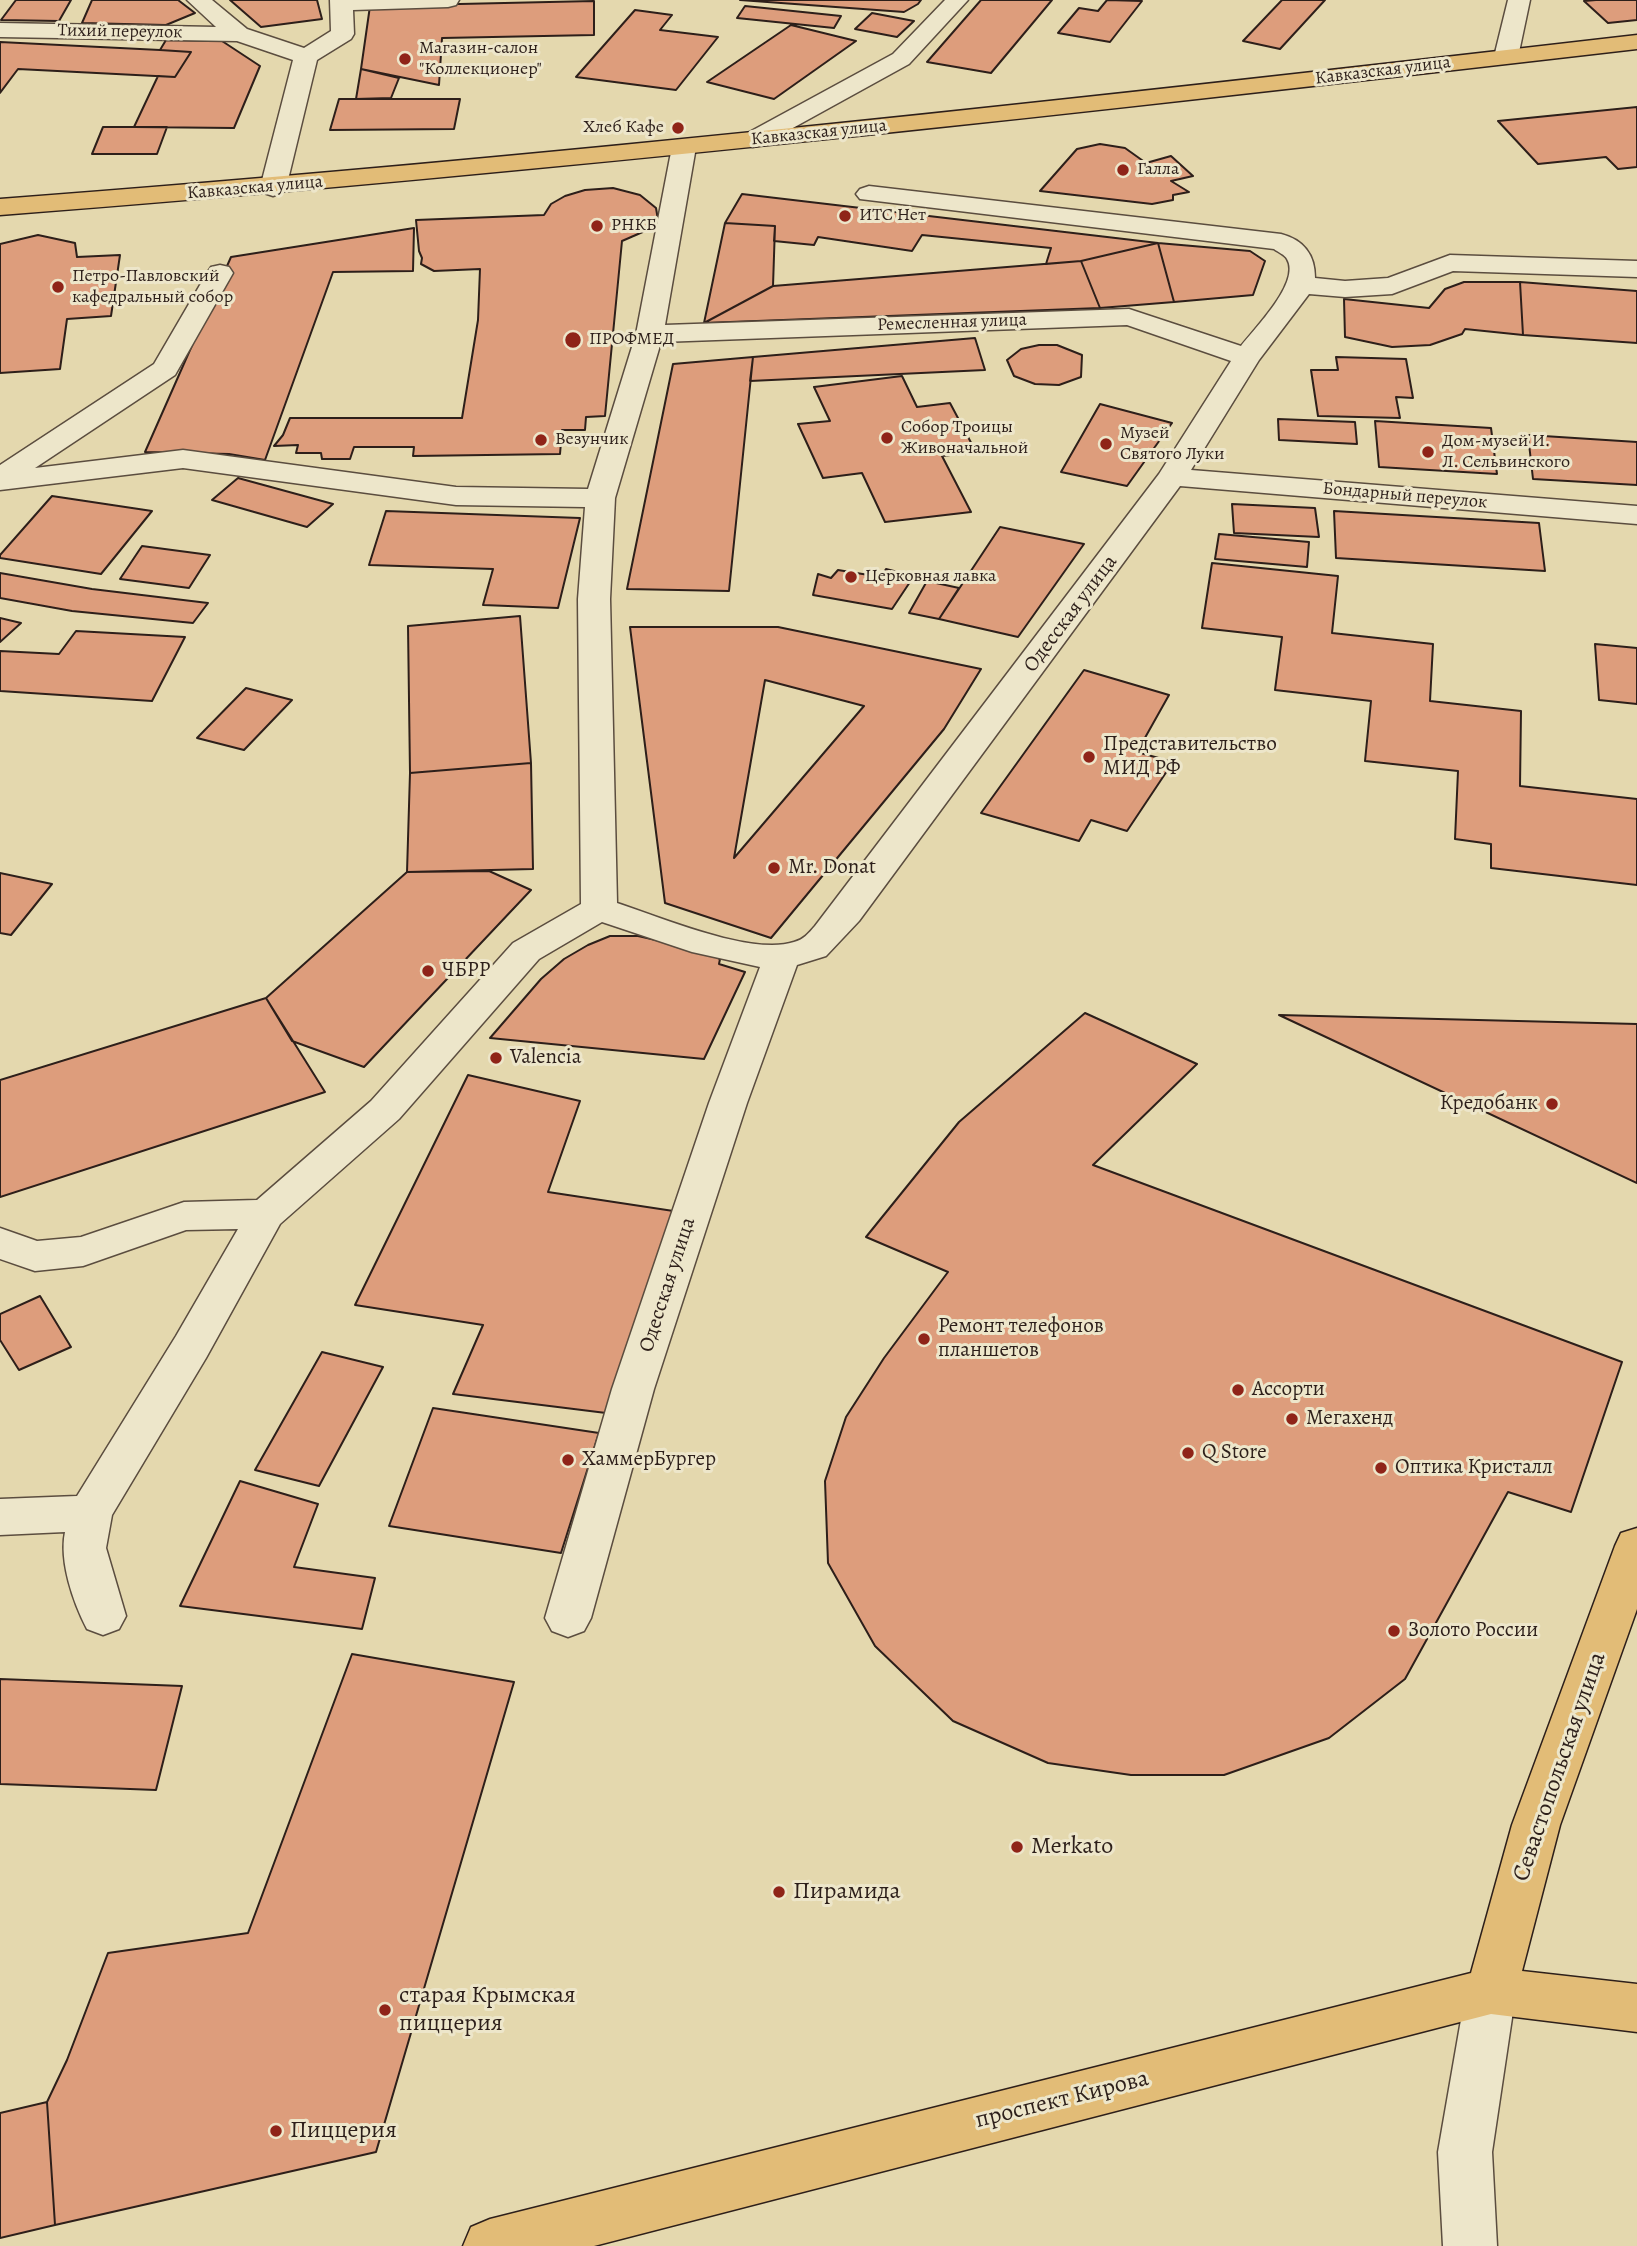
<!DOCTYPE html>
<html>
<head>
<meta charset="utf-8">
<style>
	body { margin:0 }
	canvas { display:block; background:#e4d8ae }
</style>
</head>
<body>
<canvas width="1637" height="2246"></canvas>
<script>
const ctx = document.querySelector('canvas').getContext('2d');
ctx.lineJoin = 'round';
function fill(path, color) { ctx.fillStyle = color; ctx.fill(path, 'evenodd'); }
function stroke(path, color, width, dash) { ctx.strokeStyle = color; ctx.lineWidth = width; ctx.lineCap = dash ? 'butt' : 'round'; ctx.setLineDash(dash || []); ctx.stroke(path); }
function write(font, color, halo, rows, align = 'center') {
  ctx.font = font + ' Alegreya,serif'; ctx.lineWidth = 6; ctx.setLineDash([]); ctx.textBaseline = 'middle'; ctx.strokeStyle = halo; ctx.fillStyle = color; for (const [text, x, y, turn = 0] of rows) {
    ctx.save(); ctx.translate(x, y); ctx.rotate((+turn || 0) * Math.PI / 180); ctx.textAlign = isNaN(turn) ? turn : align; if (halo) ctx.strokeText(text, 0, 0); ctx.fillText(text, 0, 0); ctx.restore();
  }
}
const building = new Path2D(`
	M16,0H71L59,21L1,20Z
	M92,0H178L195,13L166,25L82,23Z
	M230,0H317L322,19L261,27Z
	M740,0H921L918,4L904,12Z
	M981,0H1052L991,73L927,62Z
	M1107,0L1142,1L1110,42L1058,33L1079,8L1098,11Z
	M1282,0H1325L1280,49L1243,41Z
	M1596,0H1637V20L1608,23L1584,1Z
	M594,1V35L442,38L439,85L361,69L370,6Z
	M745,6L841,16L834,28L737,18Z
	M635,10L672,15L660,30L718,37L676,90L576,77Z
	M872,13L914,21L897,37L855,29Z
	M791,25L856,41L774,99L707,82Z
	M166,40L222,41L260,66L234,128L134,127L158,76L175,77L191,52L160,50Z
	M0,42L160,50L191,52L175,77L18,69L0,93Z
	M361,69L399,78L391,98L356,99Z
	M339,99H460L454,129L330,130Z
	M1637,107V167L1618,169L1606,157L1538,164L1498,121Z
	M103,127H167L157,154H92Z
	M1100,144L1125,148L1146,163L1171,156L1193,176L1171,181L1189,192L1173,195V200L1152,204L1040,191L1077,149Z
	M613,188L640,195L656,208L658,220L645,231L622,241L605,416L586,417L585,430H562L560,454L413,456L414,447H354L350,459H322L321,453H296L298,445L274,446L283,435L290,418H462L478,320L480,269L434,271L421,264L422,258L419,251L416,220L544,215L551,204L565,196L585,190Z
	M742,194L1158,243L1081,261L1046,264L1051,248L922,235L912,251L818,237L814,245L774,241L775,226L725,223Z
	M725,223L775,226L773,286L704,323Z
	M414,228L413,271L333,272L265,460L229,454L145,452L231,257Z
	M38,235L75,243L77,257L120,255L111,316L67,319L60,369L0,373V244Z
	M1158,243L1174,302L1100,308L1081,261Z
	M1158,243L1250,251L1265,261L1253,295L1174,302Z
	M1081,261L1100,308L704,323L773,286Z
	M1464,282H1520L1523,335L1465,329L1462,334L1430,345L1392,347L1345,337L1344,299L1429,308L1445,289Z
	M1520,282L1637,291V343L1523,335Z
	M975,338L985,370L750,381L753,357Z
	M1039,345H1057L1082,355L1081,377L1059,385L1035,384L1014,376L1007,360L1021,349Z
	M753,357L729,591L627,589L673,364Z
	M1336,357L1406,359L1413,398L1396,397L1400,418L1318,416L1311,370H1338Z
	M902,376L917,407L950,403L976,452L942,456L971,512L885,522L862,473L823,478L798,424L830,421L814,387Z
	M1100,404L1172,423L1127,486L1061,472Z
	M1278,419L1355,422L1357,444L1279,440Z
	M1375,421L1491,428L1497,474L1379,467Z
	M1528,435L1637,442V485L1533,479Z
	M238,478L333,504L307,527L212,500Z
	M52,496L152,511L101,574L0,558V555Z
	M1232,504L1315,508L1319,537L1234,533Z
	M386,511L580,518L558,608L483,605L493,569L369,565Z
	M1334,511L1539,523L1545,571L1336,558Z
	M1000,527L1084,544L1018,637L939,619Z
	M1219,534L1309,542L1307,567L1215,559Z
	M142,546L210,555L189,588L120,579Z
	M1212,563L1338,576L1332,633L1433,644L1430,701L1521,711L1520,786L1637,799V885L1491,868V844L1455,839L1458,771L1365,761L1371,701L1275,690L1282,637L1202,628Z
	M886,569L914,576L892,609L813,595L818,574L831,578L838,570L881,577Z
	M0,573L92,589L208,603L193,623L72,611L0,598Z
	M927,581L959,588L939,619L909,613Z
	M520,616L531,763L410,773L408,626Z
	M0,618L21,623L0,642Z
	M630,627H778L981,669L944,729L771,938L665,903ZM765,680L864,706L734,858Z
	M76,631L185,637L152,701L0,691V651L59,654Z
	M1595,644L1637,648V704L1599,700Z
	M1084,670L1169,695L1137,752L1173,762L1127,831L1091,820L1079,841L981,813Z
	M246,688L292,700L244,750L197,738Z
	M531,763L533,869L407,872L410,773Z
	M489,871L531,890L364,1067L292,1041L266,998L407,872Z
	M0,873L52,884L11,935L0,933Z
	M610,936H638L705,951L720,959L719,964L745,972L704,1059L490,1038L541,979L564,959L588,945Z
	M266,998L325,1092L0,1197V1080Z
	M1085,1013L1197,1064L1093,1165L1622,1362L1571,1512L1508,1492L1405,1679L1329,1738L1224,1775H1131L1048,1763L953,1721L875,1646L828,1563L825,1481L846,1417L884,1358L948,1272L866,1237L959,1122Z
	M1279,1015L1637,1024V1183Z
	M468,1075L580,1101L548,1192L680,1212L606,1413L453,1394L483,1325L355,1305Z
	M40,1296L71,1347L19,1370L0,1340V1314Z
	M322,1352L383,1367L319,1486L255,1470Z
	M433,1408L599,1433L561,1553L389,1526Z
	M240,1481L318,1504L294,1567L375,1578L362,1629L180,1606Z
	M352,1654L514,1682L376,2152L55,2225L47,2102L67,2060L108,1953L248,1933Z
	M0,1679L182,1686L156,1790L0,1784Z
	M47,2102L55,2225L0,2238V2113Z`);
const minor = new Path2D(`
	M187,0H212L247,29L304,48L331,31L330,0H459L456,5L448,7L353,10L354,34L351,39L317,60L286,188L282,193L273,196L264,193L260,188L293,60L237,41L0,37V23L216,27Z
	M945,0H968L909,64L762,145L753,147L744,145L741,140L744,135L893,54Z
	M1508,0H1530L1518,57L1514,62H1498L1494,57Z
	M684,140L693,142L696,147L665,325L1129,309L1241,346C1255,328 1301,282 1287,259C1285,255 1278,252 1274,249L860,199L856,194L860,189L869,186L1281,234C1304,240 1315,255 1315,278L1345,281L1388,278L1450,255L1637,261V277L1453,271L1392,294L1345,297L1309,294L1259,360L1191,470L1637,506V524L1180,486L859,921L826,956L797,965L747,1103L654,1389L591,1618L584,1631L568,1637L552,1631L545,1618L612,1389L709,1103L760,967L692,952L602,922L539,959L399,1119L280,1224L206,1358L112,1515L106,1548L126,1616L119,1629L103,1635L87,1629C73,1602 59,1561 65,1532L0,1535V1499L77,1496L176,1336L238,1229L186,1230L83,1266L35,1271L0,1259V1228L37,1241L81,1237L184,1202L257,1200L371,1101L513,943L581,904L578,599L585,507L456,505L183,468L0,490V465L154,364L207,273L211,267L220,265L229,267L233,273L175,375L35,468L183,450L456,487L588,489L636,334L672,147L675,142ZM1127,325L1231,361L1159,474L815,926C809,933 803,940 794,942C751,956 660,917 617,903L610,599L615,498L661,342Z
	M1491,1968L1509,1974L1516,1991L1492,2152L1497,2246H1443L1438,2152L1466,1991L1473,1974Z`);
const major = new Path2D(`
	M1637,35V49C1092,112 547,173 0,215V199C547,158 1092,98 1637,35Z
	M1637,1528V1609L1560,1825L1522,1971L1637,1984V2032L1491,2014L594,2246H463L471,2227L490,2219L1471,1973L1512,1825L1615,1546L1621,1533Z`);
const markers = [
	[405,59,7,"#8f2418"],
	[678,128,7,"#8f2418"],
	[1123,170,7,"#8f2418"],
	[845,216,7,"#8f2418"],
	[597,226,7,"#8f2418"],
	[58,287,7,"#8f2418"],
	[573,340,9,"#8f2418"],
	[887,438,7,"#8f2418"],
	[541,440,7,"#8f2418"],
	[1106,444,7,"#8f2418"],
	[1428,452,7,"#8f2418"],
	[851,577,7,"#8f2418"],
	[1089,757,7,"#8f2418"],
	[774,868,7,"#8f2418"],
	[428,971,7,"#8f2418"],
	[496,1058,7,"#8f2418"],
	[1552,1104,7,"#8f2418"],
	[924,1339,7,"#8f2418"],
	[1238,1390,7,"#8f2418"],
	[1292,1419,7,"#8f2418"],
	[1188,1453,7,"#8f2418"],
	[568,1460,7,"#8f2418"],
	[1381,1468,7,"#8f2418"],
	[1394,1631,7,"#8f2418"],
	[1017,1847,7,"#8f2418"],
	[779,1892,7,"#8f2418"],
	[385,2010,7,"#8f2418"],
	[276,2131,7,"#8f2418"]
];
const farStreetnames = [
	["Тихий переулок",120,32,1],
	["Кавказская улица",1383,71,-7],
	["Кавказская улица",819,133,-6],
	["Кавказская улица",255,188,-5],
	["Ремесленная улица",952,323,-2],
	["Бондарный переулок",1405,496,5]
];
const farPoinames = [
	["Магазин-салон",419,49],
	["\"Коллекционер\"",419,70],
	["Хлеб Кафе",664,128,"right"],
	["Галла",1137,170],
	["ИТС Нет",859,216],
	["РНКБ",611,226],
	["Петро-Павловский",72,277],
	["кафедральный собор",72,298],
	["ПРОФМЕД",589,340],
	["Собор Троицы",901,428],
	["Живоначальной",901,449],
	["Музей",1120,434],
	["Святого Луки",1120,455],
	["Везунчик",555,440],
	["Дом-музей И.",1442,442],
	["Л. Сельвинского",1442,463],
	["Церковная лавка",865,577]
];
const streetNames = [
	["Одесская улица",1071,614,-53],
	["Одесская улица",668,1285,-72]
];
const poiNames = [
	["Представительство",1103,745],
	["МИД РФ",1103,769],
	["Mr. Donat",788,868],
	["ЧБРР",442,971],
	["Valencia",510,1058],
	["Кредобанк",1538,1104,"right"],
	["Ремонт телефонов",938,1327],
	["планшетов",938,1351],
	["Ассорти",1252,1390],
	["Мегахенд",1306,1419],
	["Q Store",1202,1453],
	["ХаммерБургер",582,1460],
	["Оптика Кристалл",1395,1468],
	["Золото России",1408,1631]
];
const nearStreetnames = [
	["Севастопольская улица",1560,1767,-71],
	["проспект Кирова",1062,2100,-14]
];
const nearPoinames = [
	["Merkato",1031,1847],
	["Пирамида",793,1892],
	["старая Крымская",399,1996],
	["пиццерия",399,2024],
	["Пиццерия",290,2131]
];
fill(building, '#dd9d7c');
stroke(building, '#2d1f1a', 2);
stroke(minor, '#5b4d3f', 3);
stroke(major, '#2d1f1a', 3);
fill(minor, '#ede6ca');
fill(major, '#e2bc77');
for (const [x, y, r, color] of markers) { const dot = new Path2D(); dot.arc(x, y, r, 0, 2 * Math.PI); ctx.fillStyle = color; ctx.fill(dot); stroke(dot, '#ede6ca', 2.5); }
write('18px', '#2d1f1a', '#ede6ca', farStreetnames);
write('18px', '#2d1f1a', '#ede6ca', farPoinames, 'left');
write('21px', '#2d1f1a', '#ede6ca', streetNames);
write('21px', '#2d1f1a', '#ede6ca', poiNames, 'left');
write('24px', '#2d1f1a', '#ede6ca', nearStreetnames);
write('24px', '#2d1f1a', '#ede6ca', nearPoinames, 'left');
</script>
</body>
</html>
